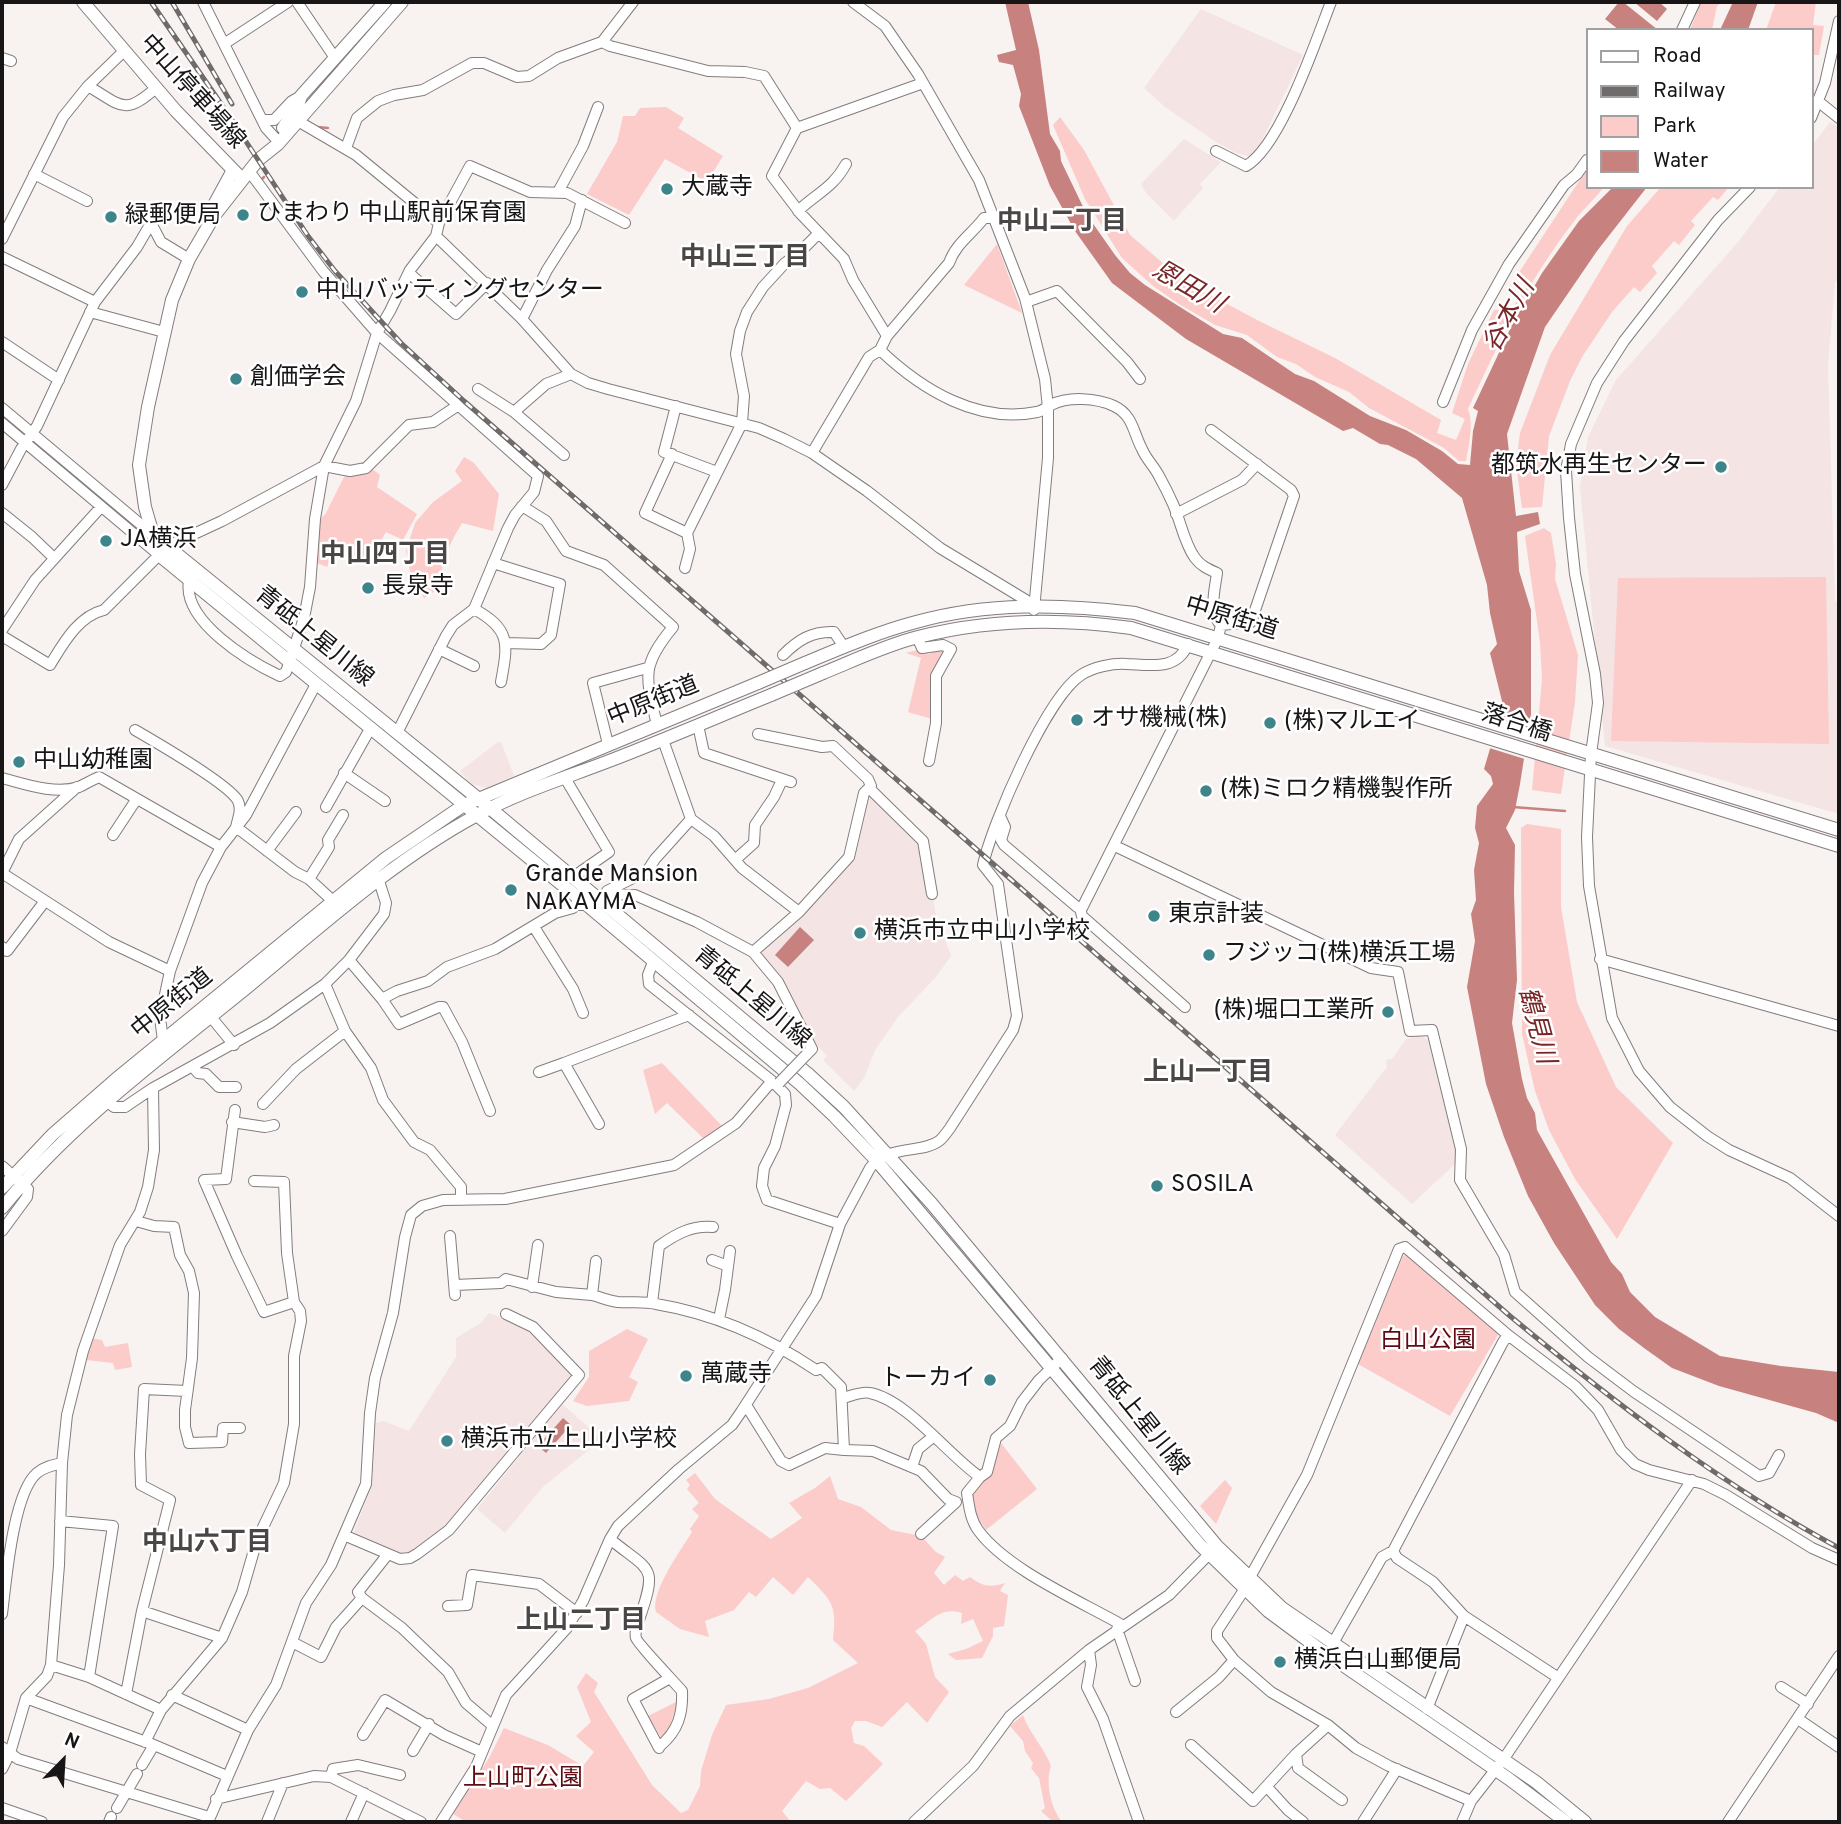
<!DOCTYPE html>
<html>
<head>
<meta charset="utf-8">
<style>
	body { margin:0 }
	#map { position:relative; width:1841px; height:1824px; overflow:hidden; background:#f8f2f1; font-family:Overpass,sans-serif }
	canvas { display:block }
	.frame { position:absolute; inset:0; border:4px solid #171515; pointer-events:none }
	.legend { position:absolute; left:1586px; top:28px; width:228px; height:161px; box-sizing:border-box; background:#fff; border:2px solid #a2a1a1; margin:0; padding:9px 12px; list-style:none; font-size:21px; color:#171515 }
	.legend li { display:flex; align-items:center; gap:14px; height:35px }
	.legend b { width:35px; border:2px solid #a2a1a1 }
	.north { position:absolute; left:28px; top:1726px; width:70px; height:70px; -webkit-text-stroke:5px #fff; paint-order:stroke; rotate:24deg; font-size:19px; font-weight:700; line-height:28px; text-align:center; color:#171515 }
	.north::after { content:''; display:block; margin:auto; width:24px; height:32px; background:#171515; clip-path:polygon(50% 0,100% 100%,50% 72%,0 100%) }
</style>
</head>
<body>
<div id="map">
<canvas width="1841" height="1824"></canvas>
<div class="frame"></div>
<ul class="legend">
<li><b style="height:9px;background:#fff"></b>Road</li>
<li><b style="height:9px;background:#6f6b6b"></b>Railway</li>
<li><b style="height:19px;background:#fbccc9"></b>Park</li>
<li><b style="height:19px;background:#c7827f"></b>Water</li>
</ul>
<div class="north">N</div>
</div>
<script>
const ctx = document.querySelector('canvas').getContext('2d');
ctx.lineJoin = 'round';
function fill(path, color) { ctx.fillStyle = color; ctx.fill(path, 'evenodd'); }
function stroke(path, color, width, dash) { ctx.strokeStyle = color; ctx.lineWidth = width; ctx.lineCap = dash ? 'butt' : 'round'; ctx.setLineDash(dash || []); ctx.stroke(path); }
function write(font, color, halo, rows, align = 'center') {
  ctx.font = font + ' Overpass,"Noto Sans JP",sans-serif'; ctx.lineWidth = 5; ctx.setLineDash([]); ctx.textBaseline = 'middle'; ctx.strokeStyle = halo; ctx.fillStyle = color; for (const [text, x, y, turn = 0] of rows) {
    ctx.save(); ctx.translate(x, y); ctx.rotate((+turn || 0) * Math.PI / 180); ctx.textAlign = isNaN(turn) ? turn : align; if (halo) ctx.strokeText(text, 0, 0); ctx.fillText(text, 0, 0); ctx.restore();
  }
}
const built = new Path2D(`
	M1201,9L1303,55L1255,155L1247,156L1236,153L1216,142L1165,107L1144,88Z
	M1830,122L1839,128V281L1835,282L1828,366L1835,600L1839,605V814L1605,746L1580,487L1588,437L1616,380L1738,242L1780,187H1811V147Z
	M1184,139L1221,162L1200,184L1203,188L1174,221L1146,193L1141,184Z
	M498,742H501L514,776L486,788L471,784L460,771Z
	M874,796L928,854L935,912L951,956L935,978L898,1017L875,1050L864,1078L854,1091L823,1060L827,1056L808,1035L758,952L849,859L867,798Z
	M1420,1036L1427,1039L1431,1046L1457,1150L1456,1163L1412,1204L1335,1135L1387,1067L1386,1060L1392,1059L1406,1039Z
	M489,1313L532,1330L575,1375L449,1528L409,1557L357,1538L354,1531L372,1486L376,1423L384,1421L409,1431L456,1357V1338L481,1323Z
	M562,1404L602,1439L543,1487L505,1533L477,1509Z`);
const green = new Path2D(`
	M1701,2H1722L1717,6L1712,30H1690Z
	M1776,2H1816L1813,25L1824,26L1819,55H1811V30H1766Z
	M666,107L684,118L678,128L723,156L707,182L665,159L629,215L587,194L617,142L623,116H635L640,108Z
	M1060,117L1084,150L1130,235L1184,281L1259,321L1335,358L1441,420L1437,433L1456,440L1465,419L1452,413L1468,364L1494,310H1511L1528,285L1516,277L1587,169V187H1604C1594,200 1581,211 1572,224C1528,281 1498,344 1468,409C1474,424 1469,443 1466,461H1459L1444,448L1369,408L1349,392L1315,377L1296,364L1277,357L1247,335L1215,325L1179,304L1153,286L1122,258L1085,199L1053,125Z
	M1661,187H1729L1718,200L1713,197L1691,221L1695,225L1679,245L1674,241L1652,266L1657,273L1640,292L1634,287L1612,312L1582,357L1570,381L1549,436L1542,507L1522,508L1516,464L1520,433L1550,355L1627,226Z
	M997,244L1022,313L964,285Z
	M464,457L474,463L499,494L493,531L462,523C448,547 441,561 440,588L424,598L410,571L406,551L415,523L433,502L462,481L455,471Z
	M370,467L380,475L377,487L417,514L403,540L386,532L375,551L358,562L339,554H333L327,567L317,563L319,521L326,513L344,477Z
	M1544,528L1551,533L1556,564L1555,579L1578,655L1575,702L1561,794L1532,790L1542,679L1540,643L1525,536Z
	M1826,577L1829,744L1611,741L1618,578Z
	M941,648L947,651L932,719L908,712L921,658L906,653L917,650L929,654Z
	M1527,824L1561,829V907L1577,1002L1616,1087L1673,1143L1617,1239L1575,1179L1549,1130L1535,1091L1522,1034L1521,828Z
	M662,1063L725,1129L706,1141L667,1103L655,1114L643,1070Z
	M1407,1254L1499,1333L1450,1416L1358,1364L1403,1256Z
	M627,1329L648,1339L629,1377L638,1382L629,1401L587,1406L573,1401L589,1377V1351Z
	M91,1338L102,1340L105,1347L128,1343L132,1367L115,1370L113,1363L86,1360Z
	M1001,1443L1037,1489L986,1530L973,1509L971,1496L984,1480L990,1476Z
	M695,1473L715,1499L771,1539L802,1518L789,1503L815,1488L830,1476L838,1499L861,1507L891,1530L921,1536L936,1552L945,1557L934,1573L944,1585L955,1575L963,1581L970,1577C982,1586 990,1588 1005,1583L1000,1591L1008,1595L1004,1626L993,1628V1636L982,1658L956,1660L948,1654L966,1649L983,1641L973,1619L961,1624L962,1613C941,1606 931,1621 915,1631L926,1644L935,1677L949,1692L927,1723L907,1702L882,1727L866,1721H855L851,1728L854,1743L864,1746L883,1764L846,1801L830,1788L820,1789L806,1781L782,1811L791,1822H466L453,1814L489,1758L504,1728L548,1745L583,1766L594,1752L576,1736L591,1722L577,1687L586,1673L598,1683L594,1692L652,1785L681,1813L688,1810L700,1786L701,1771L712,1735L726,1705L769,1699L808,1688L858,1663L833,1640C837,1604 832,1601 808,1577L793,1595L773,1577L756,1597L749,1592L734,1610L705,1621L709,1637L680,1629L656,1612C650,1592 681,1550 692,1532L690,1529L699,1516L692,1509L699,1503L687,1489L690,1485L686,1480Z
	M1225,1480L1232,1488L1216,1524L1200,1506Z
	M678,1701L668,1732L661,1737L648,1716Z
	M1023,1715C1029,1733 1044,1747 1051,1766C1045,1783 1051,1808 1062,1822H1051L1052,1821L1041,1811L1045,1808L1039,1778L1031,1768L1033,1763L1025,1751L1023,1741L1010,1726Z`);
const water = new Path2D(`
	M1005,2H1028L1039,50L1050,134L1060,151L1061,161L1087,215L1115,255L1130,273L1145,285L1223,334L1242,338L1295,374L1314,381L1370,416L1406,430L1442,451L1458,464L1470,465L1473,431L1478,411L1473,408L1512,325L1542,273L1579,221L1613,187H1647L1597,251L1545,327L1507,434L1516,516L1538,512L1540,524L1517,532L1519,571L1531,610V714L1520,784L1515,810L1506,828L1515,845L1514,893L1517,980L1512,1023L1522,1079L1527,1098L1535,1113L1537,1130L1611,1262L1622,1274L1630,1292L1655,1317L1720,1356L1781,1366L1839,1372V1423L1816,1413L1719,1386L1672,1368L1644,1348L1619,1329L1595,1305L1554,1243L1528,1196L1504,1137L1486,1084L1467,987L1475,941L1471,914L1476,900L1474,870L1479,843L1475,828L1477,806L1493,784L1491,776L1484,769L1503,705L1490,653L1497,644L1490,613L1487,585L1462,498L1416,459L1388,445L1380,444L1353,428L1343,431L1186,339L1112,283L1075,231L1050,186L1019,106L1021,94L1013,65L999,62L997,55L1016,50Z
	M1619,2H1623L1658,30H1619L1605,19Z
	M1634,2H1659L1667,9L1657,21Z
	M1733,2H1758L1748,30H1720Z
	M800,927L814,940L788,967L775,955Z
	M563,1418L571,1425L546,1453L538,1446Z`);
const pier = new Path2D(`
	M1497,715L1533,726L1528,760L1486,747Z`);
const stream = new Path2D(`
	M317,127L328,128
	M262,179L264,177
	M1513,807L1565,811`);
const minor = new Path2D(`
	M203,2L266,128L275,138
	M297,2L335,58
	M853,2L885,26L918,74L979,180L1025,298L1045,379L1048,408V458L1034,610
	M1682,30L1695,2
	M602,42L610,46L708,71L745,72L764,76L797,128
	M224,44L288,2
	M2,58L11,61
	M88,86C122,106 124,116 156,88
	M1819,102L1839,118
	M291,117L356,155L439,223
	M1811,118L1825,83L1839,21
	M264,120H274L292,101L301,96
	M346,148L357,118L378,101L394,95L423,90L472,63H484L517,77L529,76L558,58L602,42L633,2
	M1216,151L1246,166C1281,146 1316,40 1331,2
	M249,171L323,271L377,333L538,476L534,492L515,515L508,528L474,609L453,625L446,636L397,733
	M34,174L87,201
	M1750,187L1718,220L1624,341L1597,383L1571,444L1566,471L1569,518L1575,574L1595,674L1598,703L1591,754L1587,837L1589,886L1612,1018L1639,1071L1670,1107L1707,1136L1729,1150L1790,1178L1839,1216
	M558,192L583,146L598,107
	M798,211C817,193 833,188 846,164
	M151,223L161,242L189,259
	M625,223L567,193L530,192L470,166L439,223L436,236L522,319L571,374L588,383L608,389L759,428L784,439L812,453L867,491L940,548L1034,605
	M2,239L63,117L88,86L124,51
	M2,257L95,302
	M409,273L456,314L487,283
	M1026,302L1057,291L1127,362L1140,379
	M90,312L164,332
	M522,319L547,270L575,226L582,200
	M887,336L853,280L844,259L800,213L772,176L797,128L923,83
	M2,342L59,380
	M880,350C922,390 978,424 1037,412C1043,411 1046,407 1051,405C1068,396 1097,398 1114,406C1133,415 1133,432 1142,449C1146,459 1154,466 1159,476C1164,485 1169,495 1173,504C1181,522 1184,543 1195,558C1201,566 1208,569 1217,573C1215,589 1208,613 1221,625L1218,638L1082,908L1077,907L1004,845L1001,840L1005,827L1000,816
	M478,389L514,412L546,384L571,374
	M1443,402L1472,330L1509,264L1564,185L1577,174L1587,160
	M676,406L664,452L717,472
	M2,408L151,533
	M514,412L564,455
	M2,423L159,555
	M1211,430L1291,490L1294,496L1251,622L1221,625
	M812,453L869,357L880,350L887,336L949,263C956,243 972,234 984,218H993
	M672,454L645,513L687,533
	M2,485L21,449L37,426L95,302L137,247L151,223
	M522,506L546,521L566,551L604,565L673,627C640,667 646,677 657,725
	M2,513L32,537L54,558
	M1176,514L1242,480L1257,464
	M493,563L560,584L551,635L541,644L506,643
	M685,568L690,549L687,533L742,423L744,396L736,354L740,331L747,312L763,287L785,263L800,252L818,234
	M189,581C182,621 248,661 280,676L286,672L304,618L310,587L315,519L324,466L356,401L377,333L390,311L410,270L436,236
	M474,609C511,629 508,644 501,682
	M2,630L35,580L101,507
	M2,636L50,665C63,644 78,616 104,610L168,546L222,521L324,466L350,471L366,468L409,425L433,422L457,406
	M917,637L922,648L943,645L951,649L936,676V723L929,761
	M439,649L474,666
	M783,655C798,640 812,631 834,632L844,647
	M698,725L704,753L791,782
	M135,730C154,741 230,785 238,801C242,810 238,818 236,827L295,872L309,879L333,901
	M758,734L822,747L833,746L868,779L871,786L869,788
	M663,740L691,819L714,836L742,868L799,912L849,857L864,793L869,788L923,841L932,894
	M608,744L593,683L647,668
	M344,773L385,801
	M2,778C25,784 55,795 79,787C85,784 92,780 99,777L221,847
	M565,778L609,852L573,877
	M326,807L370,729
	M113,835L136,800
	M1115,846L1371,968L1398,972L1410,1031L1432,1030L1461,1149L1460,1180L1504,1255L1515,1292L1588,1357L1633,1391L1759,1476L1769,1473L1779,1455
	M267,851L296,812
	M735,860L754,843L755,825L774,797L782,780
	M2,873L109,942L170,971
	M2,873L19,839L77,787
	M309,879L329,847L328,840L343,815
	M607,891L635,877L644,876L655,859L691,819
	M603,903L614,894L635,895L697,922L753,952L778,982L812,1049L806,1055
	M1080,908L1082,916L1185,1007
	M534,927L573,989L583,1013
	M2,947L7,951L45,901
	M753,952L799,912
	M1600,959L1839,1026
	M349,960L382,999L399,1024L439,1007H443L462,1042L490,1111
	M653,962L648,975L649,984L772,1081L785,1094L786,1105L775,1146L764,1168L762,1186L767,1200L840,1224
	M325,984L345,1031L371,1068L383,1100L414,1142L430,1150L461,1187V1200
	M382,999L397,991L428,981L447,967L495,949L555,913L573,908L575,905H587
	M211,1017L234,1045
	M163,1040L160,1018L170,971L202,883L221,847L246,815L316,684
	M564,1063L689,1015
	M193,1067L198,1073L206,1074L219,1087H236
	M539,1072L564,1063L599,1124
	M101,1097L114,1107H125L153,1088L270,1023L325,984L349,960L384,914L386,903L379,881
	M263,1104L296,1069L345,1031
	M235,1110L226,1179L204,1180L237,1256L264,1312L294,1302
	M232,1122L265,1127L274,1125
	M2,1166L28,1189L27,1197L2,1231
	M136,1221L154,1226L174,1227L180,1255L189,1271L194,1293L192,1358L185,1410V1427L189,1443L222,1442L223,1428H240
	M450,1236L455,1295
	M712,1260L728,1266
	M596,1261L592,1295C600,1297 609,1301 618,1302C631,1303 644,1301 656,1304C716,1314 767,1337 816,1370L822,1368L841,1387L844,1450L873,1451L921,1471L948,1499L956,1502L921,1534
	M455,1285L501,1283L506,1279L556,1292L592,1295
	M532,1287L538,1245
	M652,1303L659,1246C676,1234 692,1225 713,1227
	M719,1319L725,1290L730,1251
	M843,1398C851,1396 862,1391 870,1393C907,1400 949,1456 980,1477L967,1493C969,1505 970,1519 978,1530C1006,1569 1080,1601 1122,1625
	M746,1405L781,1461L789,1465L825,1448L844,1450
	M912,1467L918,1449L934,1436
	M980,1477L987,1472L996,1438L1010,1426L1022,1402L1039,1380L1062,1358
	M60,1521L113,1526L89,1677
	M346,1536L400,1559L410,1558L417,1554L449,1530L579,1375L533,1327L506,1314
	M610,1539C650,1572 658,1564 640,1617C638,1624 634,1631 636,1638C637,1643 675,1683 682,1691C683,1714 678,1731 660,1746
	M1393,1551L1397,1558L1433,1582L1464,1616L1557,1677
	M388,1554L358,1592L362,1598L402,1628L448,1672L466,1703L493,1726
	M1250,1577L1307,1475L1399,1249L1405,1247L1508,1335L1575,1386L1598,1410L1621,1450L1635,1464L1649,1470L1704,1484L1726,1495L1812,1548L1839,1560
	M448,1606L467,1605L472,1575L539,1584L577,1613
	M142,1611L222,1638
	M2,1614C6,1582 13,1493 37,1473C44,1467 53,1465 62,1463
	M1117,1629L1135,1681
	M292,1642L321,1657L336,1627L362,1598
	M1333,1643L1382,1557L1393,1551L1503,1342L1508,1335
	M1234,1660L1271,1692L1328,1725L1356,1748L1389,1766L1471,1801
	M51,1665L89,1677L161,1710
	M1781,1687L1808,1704
	M126,1694L142,1611L170,1500L141,1485L140,1454L144,1389L187,1391
	M172,1695L248,1730
	M26,1698L154,1745L227,1776
	M1427,1709L1464,1616
	M1176,1712L1219,1677L1234,1660L1217,1638V1631L1244,1590
	M1798,1719L1839,1747
	M363,1735L385,1700L444,1735L482,1752
	M145,1742L161,1710L222,1638L242,1592L257,1540L284,1483L294,1424V1356L301,1321L300,1311L294,1302L287,1253L284,1182L254,1181
	M1191,1745L1253,1801L1296,1754L1328,1725
	M2,1747L18,1759L209,1817
	M659,1748L633,1699L670,1678
	M413,1751L429,1724
	M1296,1754L1298,1768L1342,1800
	M142,1765L154,1745
	M2,1769L10,1753L26,1698L47,1676L51,1665L59,1565L62,1463L67,1415L83,1351L120,1245L140,1212L148,1187L154,1150L153,1088
	M331,1777L333,1769L358,1765L400,1775
	M1267,1787L1288,1810L1303,1822
	M216,1799L314,1776L331,1777L421,1822
	M2,1808L42,1822
	M117,1808L137,1774
	M109,1822L111,1817
	M208,1822L248,1730L276,1685L306,1603L331,1565L366,1484L370,1413L375,1378L393,1313L405,1237L411,1215L422,1206L443,1200L505,1199L674,1165L736,1123L772,1081
	M267,1822L283,1783
	M351,1822L364,1793
	M441,1822L476,1767L506,1695L567,1628L583,1601L610,1539L618,1526L679,1469L732,1425L741,1412L816,1296L840,1224L870,1168C888,1144 921,1154 939,1141C943,1138 947,1132 950,1128L1013,1030L1017,1016L998,884L983,865C992,824 1046,698 1081,675C1093,667 1113,663 1127,664C1151,665 1177,671 1188,644
	M914,1822L973,1766L1010,1716L1089,1650
	M1139,1822L1103,1719L1087,1687L1091,1665L1089,1650L1169,1595L1215,1548
	M1363,1822L1397,1769
	M1462,1822L1471,1801L1503,1760L1692,1480
	M1728,1822L1839,1656`);
const major = new Path2D(`
	M83,2L176,111L242,179
	M402,2L278,144L258,160L214,216L189,259L172,300L148,407L139,465L145,507L159,555L587,905L800,1084L834,1116L876,1160L1200,1545L1268,1611L1318,1648L1509,1779L1566,1822
	M283,128L298,105L301,96L385,2
	M214,211L215,203L233,170
	M151,533L491,809L807,1073L844,1107L932,1204L1217,1546L1282,1608L1536,1782L1585,1822
	M805,663C841,648 878,632 916,622C988,602 1062,604 1135,613L1839,830
	M823,673C855,660 886,645 918,637C988,619 1060,618 1131,628L1839,846
	M2,1188L52,1135L115,1080L386,858L464,805L758,683
	M2,1208C71,1123 160,1058 245,989C319,928 392,861 477,815C519,792 565,778 609,761C664,740 717,717 771,695`);
const rail = new Path2D(`
	M151,2L224,108L308,236L335,271L401,343L464,401L1510,1316C1615,1403 1719,1483 1839,1548
	M172,2L232,104`);
const minorBridge = new Path2D(`
	M779,1083L806,1055`);
const majorBridge = new Path2D(`
	M758,683L805,663
	M771,695L823,673`);
const markers = [
	[667,189,7,"#3d858b"],
	[243,215,7,"#3d858b"],
	[111,217,7,"#3d858b"],
	[302,292,7,"#3d858b"],
	[236,379,7,"#3d858b"],
	[1721,467,7,"#3d858b"],
	[106,541,7,"#3d858b"],
	[368,588,7,"#3d858b"],
	[1077,720,7,"#3d858b"],
	[1270,723,7,"#3d858b"],
	[19,762,7,"#3d858b"],
	[1206,791,7,"#3d858b"],
	[511,890,7,"#3d858b"],
	[1154,916,7,"#3d858b"],
	[860,933,7,"#3d858b"],
	[1209,955,7,"#3d858b"],
	[1388,1012,7,"#3d858b"],
	[1157,1186,7,"#3d858b"],
	[686,1376,7,"#3d858b"],
	[990,1380,7,"#3d858b"],
	[447,1441,7,"#3d858b"],
	[1280,1662,7,"#3d858b"]
];
const streetNames = [
	["中山停車場線",191,93,48],
	["中原街道",1231,620,17],
	["青砥上星川線",313,638,39],
	["中原街道",654,703,-22],
	["落合橋",1516,725,18],
	["青砥上星川線",751,999,40],
	["中原街道",173,1005,-39],
	["青砥上星川線",1137,1417,51]
];
const poiNames = [
	["大蔵寺",681,189],
	["ひまわり 中山駅前保育園",257,215],
	["緑郵便局",125,217],
	["中山バッティングセンター",316,292],
	["創価学会",250,379],
	["都筑水再生センター",1707,467,"right"],
	["JA横浜",120,541],
	["長泉寺",382,588],
	["オサ機械(株)",1091,720],
	["(株)マルエイ",1284,723],
	["中山幼稚園",33,762],
	["(株)ミロク精機製作所",1220,791],
	["Grande Mansion",525,876],
	["NAKAYMA",525,904],
	["東京計装",1168,916],
	["横浜市立中山小学校",874,933],
	["フジッコ(株)横浜工場",1223,955],
	["(株)堀口工業所",1374,1012,"right"],
	["SOSILA",1171,1186],
	["萬蔵寺",700,1376],
	["トーカイ",976,1380,"right"],
	["横浜市立上山小学校",461,1441],
	["横浜白山郵便局",1294,1662]
];
const parkNames = [
	["白山公園",1428,1342],
	["上山町公園",523,1780]
];
const neighbourhoodNames = [
	["中山二丁目",1062,224],
	["中山三丁目",745,260],
	["中山四丁目",385,557],
	["上山一丁目",1208,1075],
	["中山六丁目",207,1545],
	["上山二丁目",581,1623]
];
const waterNames = [
	["恩田川",1187,289,30],
	["谷本川",1511,317,-61],
	["鶴見川",1534,1026,75]
];
fill(built, '#f4e5e4');
fill(green, '#fbccc9');
fill(water, '#c7827f');
fill(pier, '#f8f2f1');
stroke(stream, '#c7827f', 2.5);
stroke(minor, '#837d7d', 12);
stroke(major, '#837d7d', 14);
stroke(minor, '#fff', 10);
stroke(major, '#fff', 12);
stroke(rail, '#6f6b6b', 5);
stroke(rail, '#fff', 2.5, [8]);
stroke(minorBridge, '#837d7d', 12, []);
stroke(majorBridge, '#837d7d', 14, []);
stroke(minorBridge, '#fff', 10);
stroke(majorBridge, '#fff', 12);
for (const [x, y, r, color] of markers) { const dot = new Path2D(); dot.arc(x, y, r, 0, 2 * Math.PI); ctx.fillStyle = color; ctx.fill(dot); stroke(dot, '#fff', 2.5); }
write('24px', '#171515', '#fff', streetNames);
write('24px', '#171515', '#fff', poiNames, 'left');
write('24px', '#5f0b13', '#fff', parkNames);
write('bold 26px', '#4b4646', '#fff', neighbourhoodNames);
write('italic 26px', '#792628', '#fff', waterNames);
</script>
</body>
</html>
